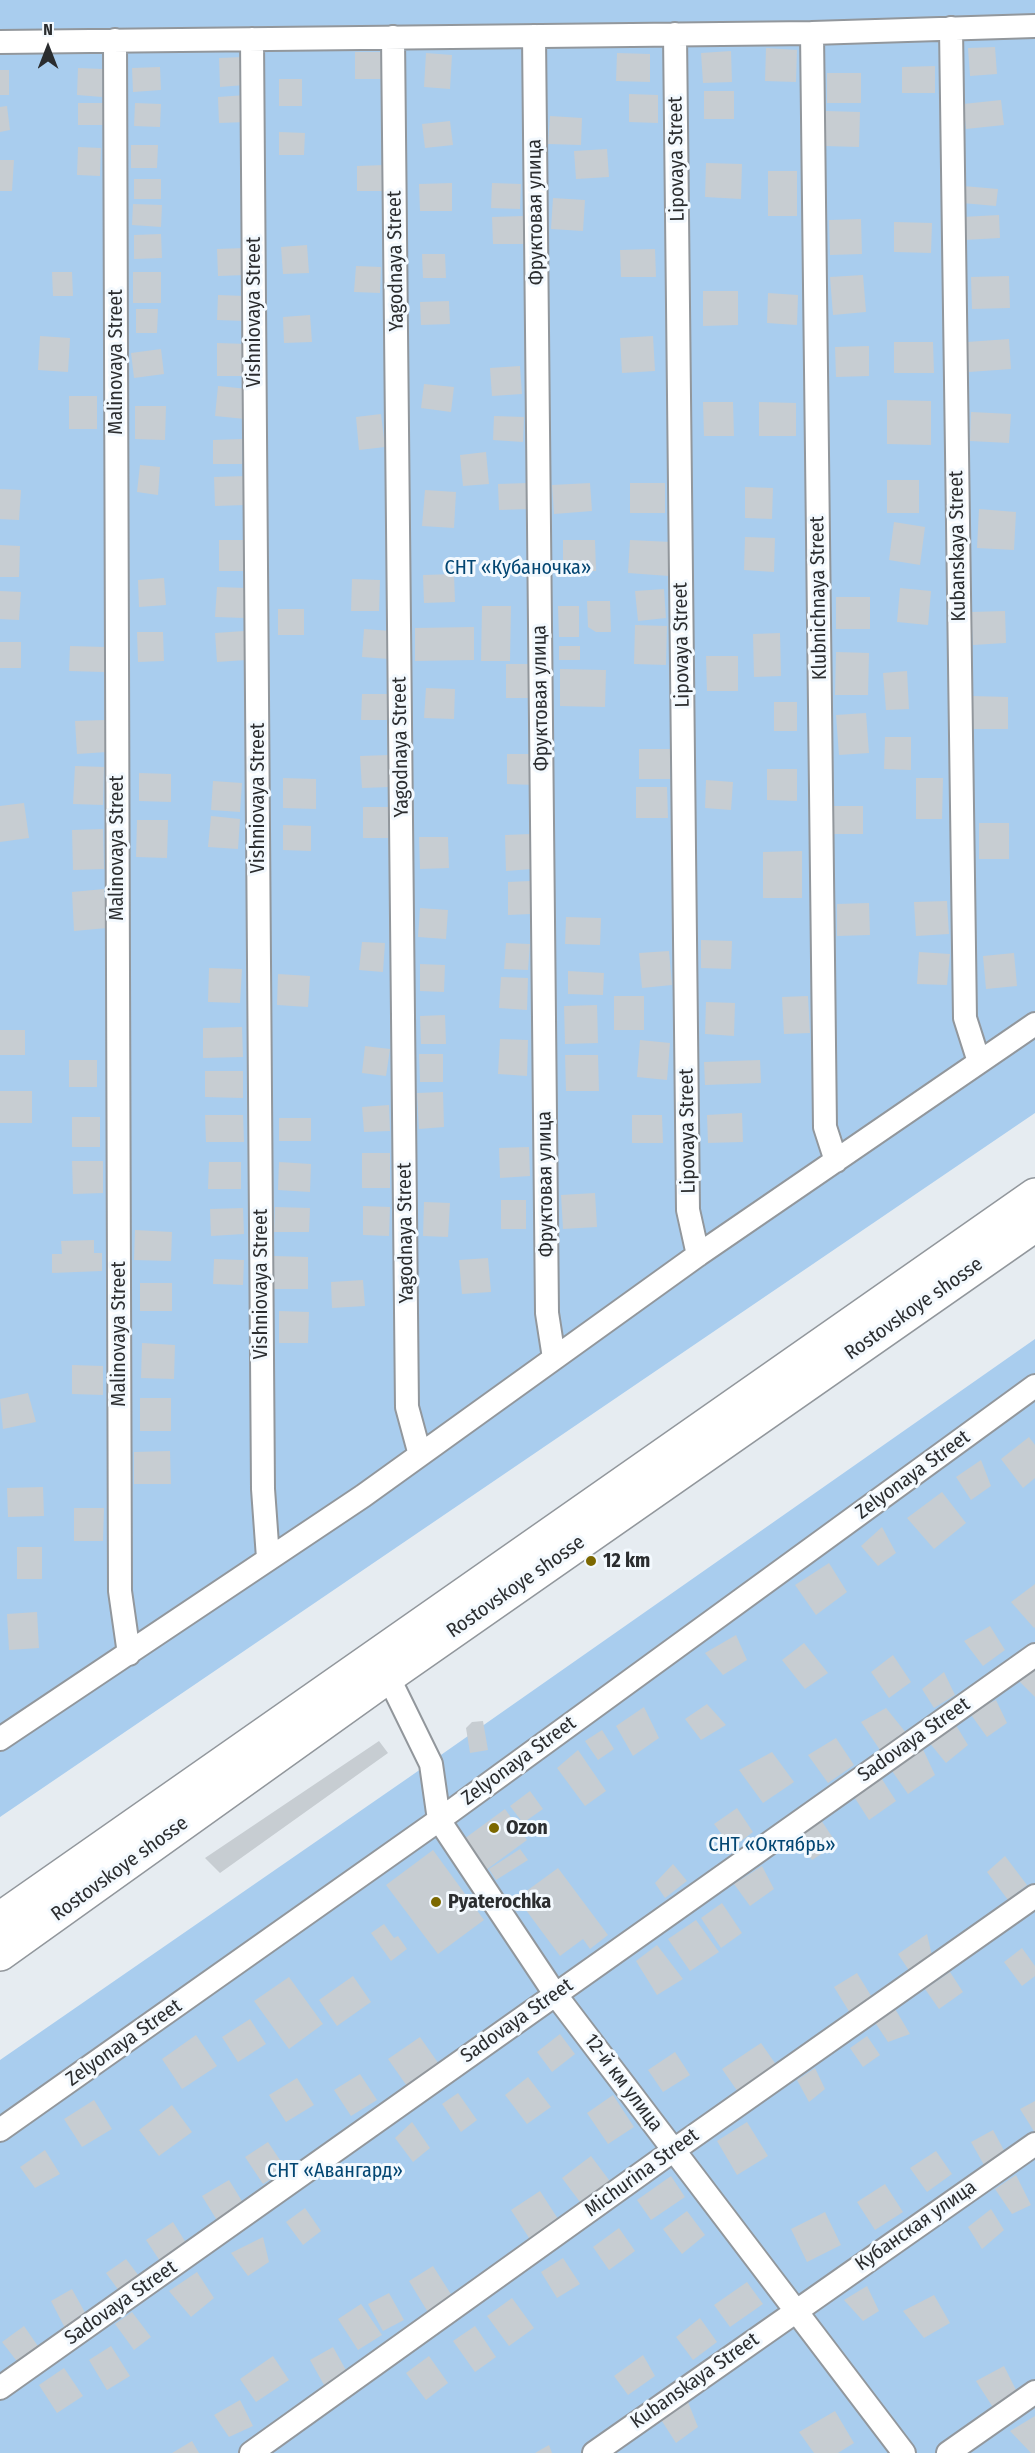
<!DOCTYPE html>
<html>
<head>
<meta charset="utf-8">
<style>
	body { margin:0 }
	#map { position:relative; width:1035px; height:2453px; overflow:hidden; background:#e6ecf1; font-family:"Fira Sans Condensed",sans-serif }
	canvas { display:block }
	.north { position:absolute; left:18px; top:18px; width:60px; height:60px; -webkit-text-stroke:4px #f3f9fe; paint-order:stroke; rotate:0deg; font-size:16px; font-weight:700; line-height:24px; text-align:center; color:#2b2d2f }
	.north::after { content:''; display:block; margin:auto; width:21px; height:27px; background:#2b2d2f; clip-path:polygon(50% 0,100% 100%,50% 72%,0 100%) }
</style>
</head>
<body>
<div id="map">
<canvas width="1035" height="2453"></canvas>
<div class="north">N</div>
</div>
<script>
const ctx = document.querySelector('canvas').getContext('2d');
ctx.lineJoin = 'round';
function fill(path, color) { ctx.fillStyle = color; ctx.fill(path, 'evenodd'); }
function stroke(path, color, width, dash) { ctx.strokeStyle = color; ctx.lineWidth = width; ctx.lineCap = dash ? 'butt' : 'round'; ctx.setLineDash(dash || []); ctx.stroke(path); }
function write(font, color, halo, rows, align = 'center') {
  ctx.font = font + ' "Fira Sans Condensed",sans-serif'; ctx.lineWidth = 6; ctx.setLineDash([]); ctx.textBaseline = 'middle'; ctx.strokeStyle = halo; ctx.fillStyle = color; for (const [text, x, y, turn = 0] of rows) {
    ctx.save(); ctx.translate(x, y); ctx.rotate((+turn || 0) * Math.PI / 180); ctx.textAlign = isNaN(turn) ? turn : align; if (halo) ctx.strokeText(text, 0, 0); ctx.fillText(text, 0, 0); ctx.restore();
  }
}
const green = new Path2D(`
	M0,0H1035V1113L0,1817Z
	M1035,1339V2453H0V2060L408,1778Z`);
const building = new Path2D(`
	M995,47L997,74L970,76L968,48Z
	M766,48L797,50L796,82L765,81Z
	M731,51L732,82L703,83L701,53Z
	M355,52H383V79H355Z
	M426,53L452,55L450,89L424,87Z
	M617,53L650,54V82L616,81Z
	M243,57L245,85L220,87L219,58Z
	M935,66V93H902V67Z
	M160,67L161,90L133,92L132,68Z
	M78,68L103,69L102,97L77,95Z
	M0,70H9V95H0Z
	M827,73H861V103H827Z
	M279,79H302V106H279Z
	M704,91H734V119H704Z
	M629,94L658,95V123L629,122Z
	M246,95L247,122L219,123L218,97Z
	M1001,100L1004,125L966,129L963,104Z
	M78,103H105L104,125H78Z
	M135,103L161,104L160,127L134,126Z
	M7,106L10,130L0,132V107Z
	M826,111L860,112L859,147L825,146Z
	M550,116L582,118L581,145L548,144Z
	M450,121L453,145L425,148L422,124Z
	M279,132L305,133L304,155H279Z
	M131,145H158L157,168H131Z
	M78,147L101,148L100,176L77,175Z
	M607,149L609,177L576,179L574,151Z
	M0,160H14L12,191H0Z
	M706,163L742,164L741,199L705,197Z
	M385,165V191H357V166Z
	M768,171H797V216H768Z
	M134,179H161V199H134Z
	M452,183V211H420L419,184Z
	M492,183L521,184L520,209L491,208Z
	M963,186L998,189L996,206L962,203Z
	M553,198L585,200L583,231L551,229Z
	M133,204L162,205L161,227L132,225Z
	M999,215L1000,238L964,240L962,217Z
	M523,216L524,244H493L492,217Z
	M861,219L862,254L830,255L829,220Z
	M894,222L932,223L931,253L894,252Z
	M161,234L162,258L134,259V235Z
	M307,245L309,273L283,274L281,247Z
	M245,248L246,275L218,276L217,249Z
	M655,249L656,277H621L620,250Z
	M422,254H445L446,278H423Z
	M356,266L381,267L380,293L354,292Z
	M52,272H72L73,296H53Z
	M133,272H161V303H133Z
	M863,275L866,312L833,315L830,277Z
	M1009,276L1010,308L972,309L971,277Z
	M703,291H738V325L703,326Z
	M768,293L798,295L797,325L767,323Z
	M218,295L245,296V321L217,320Z
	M449,301L450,324L421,325L420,302Z
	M136,309H158L157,333H136Z
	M310,315L312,342L284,343L283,317Z
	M40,336L70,338L68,372L38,370Z
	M653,336L655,371L622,373L620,338Z
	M1009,339L1011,369L969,372L967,342Z
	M894,342H933L934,373H894Z
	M217,343L248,344V376H217Z
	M869,346V376L836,377L835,347Z
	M161,349L164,374L134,378L131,353Z
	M520,366L522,394L492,396L490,368Z
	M424,384L454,387L451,412L421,408Z
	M218,386L248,389L245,419L215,416Z
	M69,396H97V429H69Z
	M887,400L931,401V445L887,444Z
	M703,402H733L734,436H704Z
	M759,402L796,403V436H759Z
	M135,406H166L165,440L135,439Z
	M971,412L1011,414L1009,443L970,441Z
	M381,414L385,447L359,450L356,417Z
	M494,416L524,417L523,442L493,440Z
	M242,439V464H213V440Z
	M486,452L489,484L463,486L460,455Z
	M140,465L160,467L158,495L137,492Z
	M246,476V505L215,506L214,477Z
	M887,480H919V513H887Z
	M528,483L529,509L499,510L498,484Z
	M590,483L592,511L554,514L552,485Z
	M630,483H665V513H630Z
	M745,487L773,488L772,519L745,518Z
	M0,489L21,490L19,520L0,519Z
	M425,490L456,492L454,528L422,526Z
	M979,509L1016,512L1014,550L977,548Z
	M894,522L925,527L920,565L889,560Z
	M745,537L775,538L774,572L744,570Z
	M219,540H247V571H219Z
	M563,540H595L596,571L563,572Z
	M630,540L671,542L669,576L628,573Z
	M0,545L20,546L19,577H0Z
	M454,574L455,602L424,603L423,575Z
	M164,578L166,605L139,607L138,580Z
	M352,579L380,580L379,611H351Z
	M217,587L246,588L245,618L215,617Z
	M900,588L931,591L928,625L897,622Z
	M664,589L666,618L638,621L635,591Z
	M0,591L21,592L19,620L0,619Z
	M836,597H870V629H836Z
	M587,601H610L611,632H596L588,627Z
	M482,606H511L510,661H481Z
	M558,606H579V637H559Z
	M278,609H304V635H278Z
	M1005,611L1006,643L973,645L971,612Z
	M635,625L667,626L666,665L634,664Z
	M474,627V660L415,661V628Z
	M364,629L391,631L389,659L362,657Z
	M244,631L246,660L217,662L215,633Z
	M137,632H163L164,661L138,662Z
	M780,633L781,676L754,677L753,634Z
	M0,642H21V668H0Z
	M70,646L105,647L104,672L69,671Z
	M559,646H580V660H559Z
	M836,652L869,653L868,695H835Z
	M706,656H738V691H707Z
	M506,664H528V698H506Z
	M560,669L606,670L605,707L560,706Z
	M907,671L909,709L886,710L883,673Z
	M426,688L455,689L454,719L424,718Z
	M362,694H390L389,720H361Z
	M972,696L1008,697V729H971Z
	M774,702H797V731H774Z
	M866,713L869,753L839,755L836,715Z
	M105,720L107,752L77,754L75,721Z
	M885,737H911V770L884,769Z
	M639,749H670V779H639Z
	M507,754H535L534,785L507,784Z
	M389,755L390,787L362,788L360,756Z
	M75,766L104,767L103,805L73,804Z
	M767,769H797V801L767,800Z
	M139,773L171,774V802L139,801Z
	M283,778L316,779V809L283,808Z
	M916,778H943L942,819H916Z
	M706,780L733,782L731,810L705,808Z
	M213,781L242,783L240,812L211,810Z
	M636,787H667L668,818H636Z
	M24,803L29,838L0,842V806Z
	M831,806H863V834H831Z
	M363,807H389L388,838H363Z
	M211,816L240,819L238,849L208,847Z
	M137,820H168L167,858L136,857Z
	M979,823H1009V859H979Z
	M283,825L311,826V851L283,850Z
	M103,829L104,869L73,870L72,830Z
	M530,834L532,869L506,871L505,835Z
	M419,837H448L449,868L420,869Z
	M802,851V898H763V852Z
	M530,881L531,914L508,915V882Z
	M104,889L107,928L74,931L72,892Z
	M947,901L949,934L916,936L914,902Z
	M869,903L870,935L837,936V904Z
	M420,908L448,910L446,939L418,937Z
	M566,917L601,918L600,945L565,944Z
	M701,940L732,941L731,969L701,968Z
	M362,942L385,943L383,972L359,970Z
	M506,943L530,944L528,970L504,969Z
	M669,951L672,985L642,988L639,953Z
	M919,952L950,954L947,985L917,984Z
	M1014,953L1017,986L986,989L983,956Z
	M420,964L445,965L444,992L420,991Z
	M209,968L242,969L240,1003L208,1002Z
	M568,971L604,973L603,995L568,994Z
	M278,974L310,976L308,1007L277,1005Z
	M501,977L528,978L527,1010L499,1008Z
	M614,996H644V1030H614Z
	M808,996L810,1033L784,1034L782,997Z
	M706,1002L735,1003L734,1036L705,1034Z
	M597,1005L598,1043L565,1044L564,1006Z
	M445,1015L446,1044H421L420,1016Z
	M242,1027L243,1057L203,1058V1028Z
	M0,1030H25V1055H0Z
	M500,1039L528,1040L527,1076L498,1074Z
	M640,1040L670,1043L667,1080L637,1077Z
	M365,1046L390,1049L386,1076L362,1073Z
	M419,1054H443V1082H420Z
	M565,1055H598L599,1091H566Z
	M69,1060H97V1087H69Z
	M760,1060L761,1083L705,1085L704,1062Z
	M205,1071H243V1098L205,1097Z
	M0,1091H32V1123H0Z
	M443,1092L444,1127L419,1129L417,1093Z
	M389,1105L390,1131L364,1132L362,1107Z
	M742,1113L743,1142L708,1143L707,1115Z
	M205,1115H243L244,1142H206Z
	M632,1115H662L663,1143H632Z
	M72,1117H100V1147H72Z
	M279,1118H311V1141H279Z
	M529,1147L530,1176L500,1178L499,1148Z
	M362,1153H390V1188H362Z
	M72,1161H103V1193L73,1194Z
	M209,1162H241V1189H208Z
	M279,1162L311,1164L310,1192L278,1190Z
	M595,1193L597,1227L563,1229L561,1195Z
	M501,1200H526V1229H501Z
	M424,1202L450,1203L448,1237L423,1236Z
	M363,1206L390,1207L389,1236L363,1235Z
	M275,1207L310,1208L309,1232H274Z
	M243,1208L244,1234L211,1236L210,1209Z
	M135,1230L172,1232L171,1261L134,1260Z
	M94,1240V1253H102V1271L52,1273V1254H62L61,1241Z
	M274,1256L308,1257V1289H273Z
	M488,1258L491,1292L462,1294L459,1260Z
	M214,1259L244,1260L243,1285L213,1284Z
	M363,1280L365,1306L332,1308L331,1282Z
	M140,1283H172V1311H140Z
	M279,1311L309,1312L308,1343H279Z
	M142,1343L175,1345L174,1379L141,1378Z
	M72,1365L103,1366V1395L72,1394Z
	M28,1393L36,1422L3,1429L0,1399Z
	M140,1398H171V1431H140Z
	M1029,1437L1035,1445V1478L1023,1488L1001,1459Z
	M170,1451L171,1484H134V1452Z
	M981,1460L991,1486L971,1500L956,1477Z
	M43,1487L44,1516L8,1517L7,1488Z
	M942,1492L966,1523L934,1549L907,1518Z
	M74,1508H104L103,1541H74Z
	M882,1527L896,1553L878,1566L861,1546Z
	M17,1547H42V1579H17Z
	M829,1563L847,1592L816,1615L795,1585Z
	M1035,1584V1627L1034,1628L1011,1602Z
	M37,1612L39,1648L9,1650L7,1614Z
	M990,1626L1005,1650L983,1666L964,1641Z
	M736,1635L747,1660L723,1675L705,1653Z
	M804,1643L828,1673L805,1689L782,1660Z
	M893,1655L911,1682L889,1698L871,1672Z
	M1035,1664V1697L1017,1679Z
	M944,1672L955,1695L934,1708L922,1689Z
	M996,1700L1007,1723L987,1737L969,1712Z
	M707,1704L726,1725L701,1740L685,1719Z
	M644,1707L659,1738L633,1756L616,1726Z
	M886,1708L907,1734L880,1750L861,1722Z
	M483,1721L488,1750L470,1753L466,1728L472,1722Z
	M954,1722L968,1745L946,1763L928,1741Z
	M602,1730L614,1749L598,1760L585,1741Z
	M836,1738L854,1765L828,1783L808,1755Z
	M379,1741L388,1753L220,1873L205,1858Z
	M921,1745L935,1775L908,1794L890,1768Z
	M578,1750L606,1791L585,1806L557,1768Z
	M772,1752L794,1782L763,1803L739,1770Z
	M880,1776L896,1801L869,1820L851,1792Z
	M530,1791L543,1809L523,1823L510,1806Z
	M737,1808L753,1832L732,1848L714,1824Z
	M505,1809L527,1840L486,1870L464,1839Z
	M821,1820L837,1844L812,1860L793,1835Z
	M520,1849L528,1860L496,1880L489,1869Z
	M433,1850L484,1920L438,1954L386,1885Z
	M1005,1856L1027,1885L1008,1900L987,1872Z
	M673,1864L687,1881L665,1898L655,1883Z
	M762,1866L774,1889L750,1906L734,1884Z
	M558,1868L608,1935L590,1949L583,1939L560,1956L517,1898Z
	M722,1903L742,1933L721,1948L701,1918Z
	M696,1920L719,1952L690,1971L668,1939Z
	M384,1924L394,1938L398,1936L407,1949L391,1961L371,1933Z
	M927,1934L933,1960L912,1975L898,1954Z
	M657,1945L683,1979L657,1995L636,1961Z
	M1022,1948L1035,1966V1976L1022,1986L1004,1962Z
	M950,1972L963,1992L939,2009L925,1989Z
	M857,1973L873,1999L850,2013L834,1987Z
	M353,1976L371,2002L337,2026L319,2000Z
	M289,1977L323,2024L289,2049L254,2001Z
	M894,2007L910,2034L888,2042L874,2021Z
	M250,2019L266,2044L238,2062L222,2037Z
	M560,2034L575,2054L552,2072L537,2052Z
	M196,2035L217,2066L182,2089L162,2059Z
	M867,2036L880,2055L863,2067L850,2048Z
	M420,2037L441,2067L409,2089L388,2059Z
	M761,2043L777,2066L738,2092L722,2069Z
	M675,2052L690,2075L663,2092L648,2070Z
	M815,2068L825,2089L809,2102L797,2080Z
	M360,2074L377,2100L351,2116L334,2090Z
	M528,2077L551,2107L527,2124L505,2095Z
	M297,2078L314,2105L286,2122L269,2095Z
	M458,2093L477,2120L461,2132L442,2104Z
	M613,2095L634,2127L608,2144L587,2113Z
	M94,2100L112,2129L82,2147L64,2119Z
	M1035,2101V2133L1020,2109Z
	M172,2105L192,2132L159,2156L139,2130Z
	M412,2122L430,2148L413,2162L395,2138Z
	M747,2122L768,2156L737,2175L717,2141Z
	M993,2130L1006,2154L984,2165L971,2142Z
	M268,2142L286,2169L263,2184L245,2157Z
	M45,2150L60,2174L35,2188L20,2167Z
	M936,2151L952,2174L927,2192L910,2168Z
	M591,2156L615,2188L586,2210L562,2178Z
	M1016,2175L1031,2205L1012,2214L995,2189Z
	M671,2176L685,2197L651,2220L637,2200Z
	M229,2180L245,2206L218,2222L202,2196Z
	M885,2184L903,2212L875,2230L857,2202Z
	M540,2191L560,2222L531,2241L511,2210Z
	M305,2208L321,2231L303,2245L286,2222Z
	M991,2209L1004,2230L982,2249L968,2227Z
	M687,2211L705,2235L682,2254L663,2229Z
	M825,2212L841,2245L807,2262L791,2229Z
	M173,2222L188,2246L162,2264L146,2240Z
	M619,2228L635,2251L609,2270L593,2247Z
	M263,2237L269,2262L248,2276L231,2253Z
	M563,2258L580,2284L557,2298L541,2272Z
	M126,2259L142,2280L122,2295L106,2273Z
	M433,2266L454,2299L429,2314L409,2281Z
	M197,2272L214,2298L191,2317L169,2291Z
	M747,2282L763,2304L730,2327L714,2305Z
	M867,2286L879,2311L863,2321L844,2300Z
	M72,2289L88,2318L66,2330L51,2301Z
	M389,2293L404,2320L383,2331L368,2304Z
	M934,2295L950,2323L924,2338L903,2311Z
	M512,2298L534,2328L509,2346L487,2316Z
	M361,2304L382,2335L358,2350L338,2319Z
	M132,2312L151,2337L134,2350L115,2324Z
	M700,2318L717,2342L693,2360L676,2337Z
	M24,2326L40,2349L19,2364L2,2342Z
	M475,2326L496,2357L475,2372L453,2341Z
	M111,2346L130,2376L107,2390L89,2360Z
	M333,2347L347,2372L324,2385L310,2360Z
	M643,2355L655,2376L628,2395L614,2376Z
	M273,2356L289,2380L256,2402L240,2379Z
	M429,2356L448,2383L426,2400L406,2373Z
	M1004,2366L1017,2392L994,2409L976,2381Z
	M64,2368L83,2396L57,2413L39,2385Z
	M240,2400L253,2426L229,2437L214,2415Z
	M688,2402L698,2427L676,2443L660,2418Z
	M835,2411L854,2443L838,2453H814L799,2432Z
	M1035,2416V2453H1031L1010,2431Z
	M192,2441L199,2453H172Z
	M549,2445L552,2453H535Z`);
const minor = new Path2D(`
	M951,28L965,1018L979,1062
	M812,33L825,1127L836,1161
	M675,34L688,1210L698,1255
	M534,36L547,1313L554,1358
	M393,37L407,1407L420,1455
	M252,39L263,1489L268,1558
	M115,40L120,1591L129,1654
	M0,42L812,33L1035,26
	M383,1666L431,1764L439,1820L555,1994L904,2453
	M0,1739L363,1496L698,1255L1035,1024
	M0,2130L439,1820L1035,1386
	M0,2388L1035,1655
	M251,2453L674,2150L1035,1896
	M594,2453L1035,2144
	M948,2453L1035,2392`);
const trunk = new Path2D(`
	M0,1919L1035,1195
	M0,1954L390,1675L1035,1225`);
const markers = [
	[591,1561,6,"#7c6800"],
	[494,1828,6,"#7c6800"],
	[436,1902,6,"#7c6800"]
];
const streetNames = [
	["Lipovaya Street",677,159,-91],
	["Фруктовая улица",536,212,-91],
	["Yagodnaya Street",396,261,-91],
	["Vishniovaya Street",254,312,-90],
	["Malinovaya Street",116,362,-90],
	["Kubanskaya Street",958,546,-91],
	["Klubnichnaya Street",819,598,-91],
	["Lipovaya Street",682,645,-91],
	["Фруктовая улица",541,698,-91],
	["Yagodnaya Street",401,747,-91],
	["Vishniovaya Street",258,798,-90],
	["Malinovaya Street",117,848,-90],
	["Lipovaya Street",688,1131,-91],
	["Фруктовая улица",546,1184,-91],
	["Yagodnaya Street",406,1233,-91],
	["Vishniovaya Street",261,1284,-90],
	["Rostovskoye shosse",914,1309,-35],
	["Malinovaya Street",119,1334,-90],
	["Zelyonaya Street",913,1475,-36],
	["Rostovskoye shosse",516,1587,-35],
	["Sadovaya Street",914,1740,-35],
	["Zelyonaya Street",519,1761,-36],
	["Rostovskoye shosse",120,1869,-36],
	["Sadovaya Street",517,2021,-35],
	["Zelyonaya Street",124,2043,-35],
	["12-й км улица",623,2083,53],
	["Michurina Street",642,2173,-36],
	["Кубанская улица",916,2226,-35],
	["Sadovaya Street",121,2303,-35],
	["Kubanskaya Street",695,2381,-35]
];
const parkNames = [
	["СНТ «Кубаночка»",518,568],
	["СНТ «Октябрь»",772,1845],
	["СНТ «Авангард»",335,2171]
];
const poiNames = [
	["12 km",603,1561],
	["Ozon",506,1828],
	["Pyaterochka",448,1902]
];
fill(green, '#a9cdee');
fill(building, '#c7cdd2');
stroke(minor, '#92979c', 26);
stroke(trunk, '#92979c', 36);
stroke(minor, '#fff', 22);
stroke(trunk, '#fff', 33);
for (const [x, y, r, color] of markers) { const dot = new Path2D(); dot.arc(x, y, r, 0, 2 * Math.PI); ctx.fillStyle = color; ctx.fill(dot); stroke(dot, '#f3f9fe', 2); }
write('20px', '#2b2d2f', '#f3f9fe', streetNames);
write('20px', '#034672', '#f3f9fe', parkNames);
write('bold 20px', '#2b2d2f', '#f3f9fe', poiNames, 'left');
</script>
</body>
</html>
